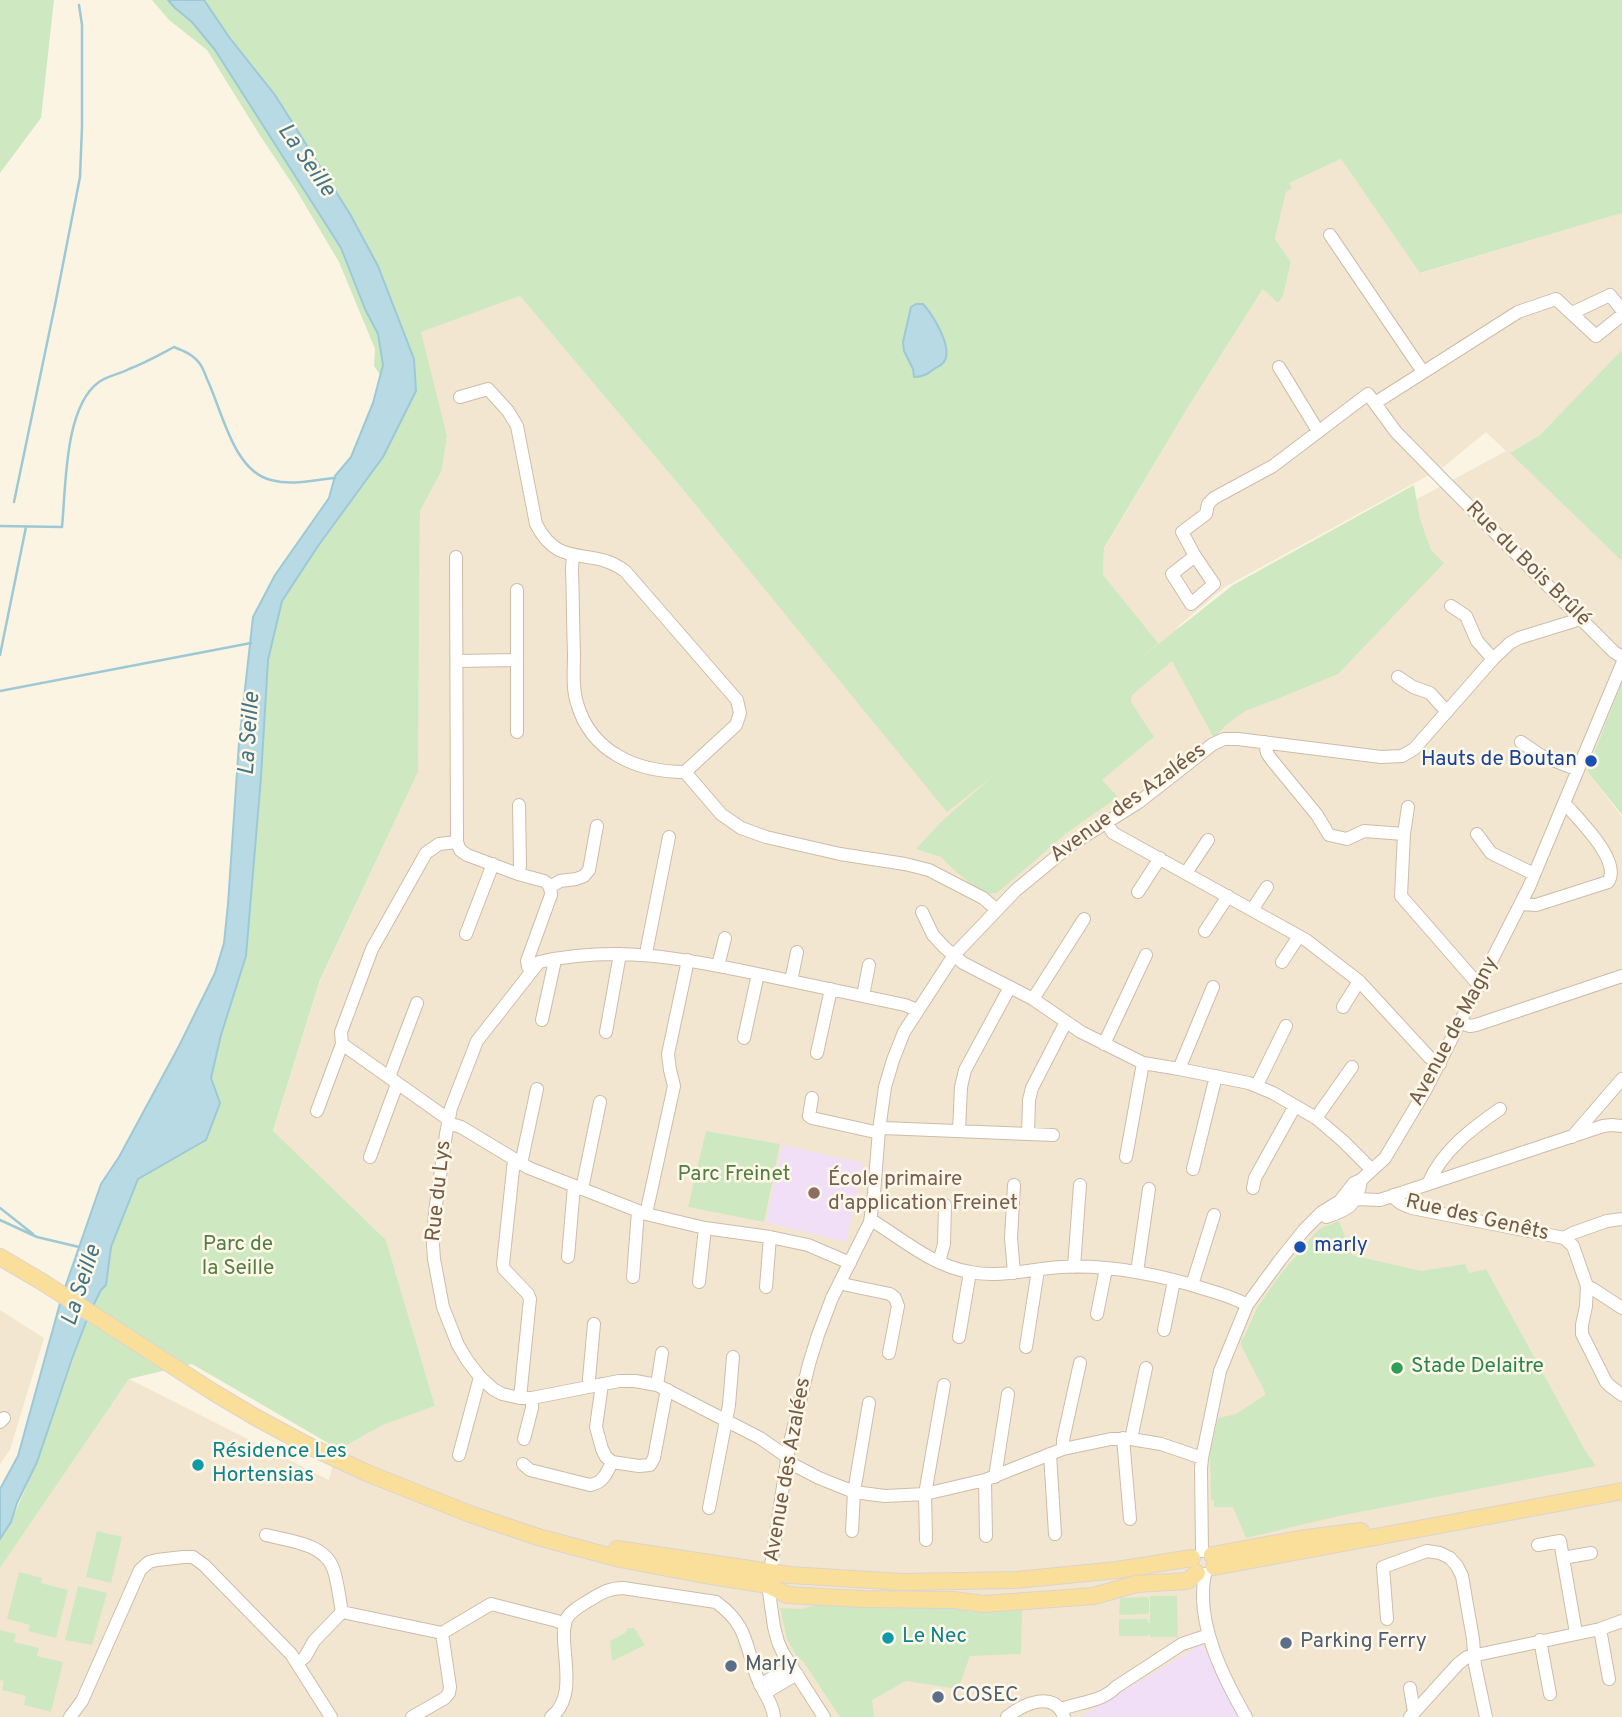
<!DOCTYPE html>
<html>
<head>
<meta charset="utf-8">
<style>
	body { margin:0 }
	canvas { display:block; background:#fcf4e2 }
</style>
</head>
<body>
<canvas width="1622" height="1717"></canvas>
<script>
const ctx = document.querySelector('canvas').getContext('2d');
ctx.lineJoin = 'round';
function fill(path, color) { ctx.fillStyle = color; ctx.fill(path, 'evenodd'); }
function stroke(path, color, width, dash) { ctx.strokeStyle = color; ctx.lineWidth = width; ctx.lineCap = dash ? 'butt' : 'round'; ctx.setLineDash(dash || []); ctx.stroke(path); }
function write(font, color, halo, rows, align = 'center') {
  ctx.font = font + ' Overpass,sans-serif'; ctx.lineWidth = 5; ctx.setLineDash([]); ctx.textBaseline = 'middle'; ctx.strokeStyle = halo; ctx.fillStyle = color; for (const [text, x, y, turn = 0] of rows) {
    ctx.save(); ctx.translate(x, y); ctx.rotate((+turn || 0) * Math.PI / 180); ctx.textAlign = isNaN(turn) ? turn : align; if (halo) ctx.strokeText(text, 0, 0); ctx.fillText(text, 0, 0); ctx.restore();
  }
}
const residential = new Path2D(`
	M1341,159L1421,273L1622,213V355L1540,435L1514,451L1622,560V682L1587,771L1622,817V1717H0V1568L129,1379L329,1480L336,1451L383,1425L435,1406L386,1240L273,1132L320,981L418,772L420,511L442,470L447,436L420,332L520,296L685,492L1103,575L1104,549L1190,404L1264,288L1278,303L1283,296L1291,262L1275,239L1288,183ZM1486,432L1506,451L1174,630L1225,587L1442,468Z
	M0,1310L44,1338L10,1450L0,1464Z`);
const education = new Path2D(`
	M782,1145L863,1163L846,1242L766,1222Z
	M1202,1644L1225,1692L1242,1717H1080Z`);
const green = new Path2D(`
	M0,0H54L41,118L0,173Z
	M152,0H1622V213L1420,273L1341,159L1289,183L1292,188L1286,192L1275,239L1291,262L1283,296L1278,303L1263,289L1190,404L1104,548L1103,575L1158,643L1142,657L1233,585L1414,485L1420,519L1431,550L1444,563L1338,674L1277,699L1245,711L1227,724L1214,738L1172,661L1132,695L1131,702L1154,737L1102,780L1118,797L1068,832L997,893L983,894L953,869L941,857L916,849L941,822L994,775L947,812L685,492L520,296L421,332L447,436L442,470L420,511L418,772L320,980L273,1131L386,1240L435,1406L383,1425L336,1451L328,1443L192,1364L129,1379L0,1568V1539L11,1522L37,1462L89,1314L101,1290L106,1285L111,1247L138,1179L206,1140L220,1103L211,1078L221,1035L246,956L261,777L268,660L282,600L405,413L374,366L375,349L339,262L295,188L259,134L207,50L169,20Z
	M1622,350V561L1510,453L1540,435Z
	M1622,682V815L1587,771Z
	M706,1131L780,1144L764,1222L688,1207Z
	M1339,1221L1352,1255L1421,1271L1465,1264L1469,1273L1486,1269L1586,1452L1596,1466L1339,1516L1246,1538L1233,1507H1214V1501L1211,1500L1210,1454L1218,1418L1236,1414L1265,1395V1392L1241,1345V1340L1244,1337L1257,1308L1280,1275L1317,1231L1323,1227Z
	M97,1531L122,1537L111,1583L86,1577Z
	M19,1572L42,1578L41,1583L68,1590L56,1638L28,1631L30,1625L7,1619Z
	M78,1586L107,1593L92,1645L65,1640Z
	M1150,1596H1177L1178,1637H1150V1634L1147,1636H1120L1119,1635V1620L1120,1619H1147L1150,1625Z
	M1147,1597L1149,1599V1612L1147,1614L1120,1615L1119,1613L1120,1598Z
	M824,1602L947,1607L972,1612L1022,1610L1021,1654L970,1656L958,1689L906,1681L872,1700L874,1717H840L803,1661L798,1659L787,1639L780,1608L802,1609Z
	M628,1628H634L645,1645L612,1661L610,1641L625,1633Z
	M0,1630L16,1634L14,1642L39,1648L37,1656L63,1662L51,1712L24,1705L26,1696L2,1690L4,1681L0,1680Z`);
const water = new Path2D(`
	M168,0H204L229,37L275,95L350,214L378,266L414,359L416,391L383,457L318,546L282,601L268,660L261,777L246,956L221,1035L211,1078L220,1103L206,1140L138,1179L111,1247L106,1285L101,1290L89,1314L72,1359L37,1462L17,1503L11,1522L0,1539V1489L18,1456L62,1296L101,1184L119,1157L179,1046L215,973L224,943L228,904L239,743L253,617L275,575L329,498L335,476L351,457L373,403L383,365L378,334L365,309L341,248L215,50L192,22L175,8Z
	M916,304H923C933,315 955,350 943,363C941,366 937,367 934,369C927,374 923,377 914,377L913,369L904,351L903,342L911,307Z`);
const stream = new Path2D(`
	M14,502L56,300L80,177L82,127V25L79,5
	M0,526L62,527C66,488 64,407 99,382C107,376 120,374 129,369C145,363 159,355 174,347C184,351 194,355 200,364C203,368 205,374 207,379C222,410 233,471 271,480C293,486 313,480 335,478
	M0,655L26,527
	M0,691L251,643
	M0,1208L33,1234
	M0,1220L37,1237L79,1247`);
const minor = new Path2D(`
	M1330,235L1423,372
	M1572,313L1610,295L1622,310
	M1279,367L1318,431
	M460,397L488,389L508,411L517,426L536,524C560,571 590,545 625,571L737,700L740,713L736,725L685,772L721,814L741,828L766,837L840,854L905,864L929,870L983,898L997,910
	M1375,403L1518,312L1556,299L1596,336L1622,315
	M573,555L572,569C573,598 573,627 574,655C574,671 572,688 577,703C591,753 638,772 685,772
	M1195,556L1182,532L1206,514L1208,504L1214,498L1273,466L1368,394L1396,432L1444,481L1579,617L1614,652L1622,657
	M1195,556L1214,584L1191,604L1172,574Z
	M456,557L457,842L460,850L467,855L518,874L544,881C550,884 551,889 551,895L527,961L528,967L531,970
	M517,590V732
	M1451,606L1466,616L1477,641L1493,659
	M457,661L516,660
	M1398,677L1413,687L1430,693L1447,712
	M1265,742L1267,753L1271,759L1317,815L1329,835L1347,839L1364,831L1404,834L1401,896L1476,982L1481,984
	M1521,742L1540,755L1578,770
	M1106,822L1113,833L1306,940L1359,981L1429,1057L1440,1064
	M1404,834L1408,807
	M1477,834L1491,853L1534,874
	M1186,873L1208,840
	M518,874L520,866L519,805
	M550,887L560,881L576,879L584,876L589,870L597,826
	M1138,892L1160,858
	M1521,904L1536,905L1608,882C1622,862 1581,822 1568,807L1564,805
	M1252,910L1267,887
	M922,912L933,935L944,947L963,963L1033,999L1081,1032L1143,1063L1179,1069L1249,1083L1273,1093L1316,1118L1343,1141L1372,1170
	M1205,931L1228,896
	M466,934L493,864
	M647,955V948L669,837
	M1282,962L1299,936
	M718,966L725,938
	M791,981L797,952
	M863,996L869,965
	M1033,999L1084,919
	M1343,1007L1359,981
	M917,1010L905,1005C856,995 807,984 758,974C682,958 617,945 539,962L477,1041L451,1108L446,1134L435,1212L433,1245L434,1259L443,1307L458,1345L467,1360L480,1377L493,1389L502,1394L520,1398H532L619,1381H635L657,1385L760,1438L783,1454L794,1465L819,1478L854,1492L885,1496L925,1494L985,1480L1063,1449L1111,1439H1131L1161,1444L1202,1458
	M542,1020L554,965L553,959
	M1461,1023L1470,1026L1476,1025L1622,976
	M606,1032L620,954
	M744,1038L758,974
	M1104,1044L1146,955
	M817,1053L831,989
	M1179,1069L1213,987
	M389,1077L417,1003
	M1257,1085L1286,1026
	M812,1098L809,1116L812,1118L875,1132L883,1128L1053,1135
	M317,1111L342,1044
	M1316,1118L1352,1067
	M448,1119L342,1044L341,1032L372,949L426,853L439,844L457,842
	M448,1123L461,1127L529,1168L646,1214L705,1228L770,1237L808,1245L850,1263
	M959,1131L961,1087L965,1070L1010,987
	M1028,1134L1029,1100L1032,1088L1066,1022
	M1572,1137L1622,1079
	M370,1157L397,1084
	M1126,1157L1143,1063
	M514,1160L503,1264L504,1269L528,1294L530,1299L520,1398
	M521,1164L537,1089
	M1193,1169L1216,1076
	M1428,1184C1442,1151 1471,1129 1500,1109
	M1014,1185L1011,1238L1014,1273
	M1253,1188L1255,1178L1295,1106
	M582,1189L600,1102
	M1345,1195L1356,1199L1380,1200L1603,1126L1612,1125L1622,1126
	M1393,1195C1397,1203 1404,1205 1412,1208L1564,1238L1573,1246L1587,1286L1586,1306L1582,1325V1334L1606,1382L1610,1386L1622,1395
	M646,1214L674,1086L670,1070L668,1054L688,960
	M1326,1217C1348,1210 1358,1205 1361,1180
	M870,1222L876,1223C906,1242 934,1266 970,1272C1000,1278 1030,1269 1060,1267C1110,1264 1161,1275 1208,1290C1222,1294 1235,1298 1247,1305
	M1564,1238L1573,1233L1607,1221L1622,1219
	M568,1257L574,1186
	M939,1262L944,1244L945,1205
	M1074,1267L1080,1185
	M1137,1272L1149,1189
	M633,1277L638,1211
	M699,1282L705,1228
	M840,1282L847,1285L890,1294L895,1298L898,1306L889,1353
	M1192,1285L1214,1215
	M1587,1286L1593,1289L1622,1308
	M766,1287L770,1237
	M1097,1314L1106,1269
	M1164,1330L1174,1281
	M959,1337L970,1272
	M1026,1347L1038,1270
	M602,1384L596,1427L602,1449L606,1457L612,1462L639,1466L650,1465L654,1458L666,1394L668,1390
	M657,1385L662,1353
	M590,1386L589,1379L594,1324
	M0,1422L4,1418
	M1123,1438L1130,1519
	M524,1439L532,1408V1398
	M1131,1439L1146,1368
	M1063,1449V1440L1080,1363
	M1050,1454L1055,1534
	M459,1455L480,1377
	M523,1464L530,1470L590,1485C603,1483 607,1473 612,1462
	M995,1477L1008,1394
	M985,1480L986,1536
	M709,1508L729,1405L733,1357
	M852,1531L854,1492L869,1403
	M266,1535C289,1541 323,1543 333,1568C338,1582 339,1597 342,1612
	M926,1540L925,1494L944,1385
	M1538,1545L1560,1541L1576,1633
	M1202,1551L1201,1469L1202,1458L1220,1371L1247,1305L1280,1260L1304,1230L1322,1212L1340,1201L1354,1183L1361,1180L1385,1158L1425,1091L1529,887L1622,664
	M1563,1558L1591,1553
	M770,1572L789,1447L809,1364L818,1335L832,1298L870,1222L874,1193L879,1130L885,1087L893,1060L904,1032L954,955L1016,890L1072,844L1139,802L1213,744L1224,739H1238L1381,757L1402,756L1414,749L1493,659L1510,643L1519,638L1574,621L1579,617
	M1205,1574C1195,1622 1223,1677 1246,1717
	M768,1585L774,1627L778,1642L783,1653L824,1717
	M1387,1619L1383,1567L1427,1551L1440,1553L1450,1558L1457,1566L1462,1576L1473,1639L1475,1665L1486,1717
	M1600,1629L1609,1679
	M1540,1640L1550,1694
	M297,1663L305,1657L314,1641L342,1612L442,1633L491,1604L557,1621L565,1625
	M760,1685L792,1666
	M1410,1688L1414,1712
	M765,1693L797,1674
	M1061,1709C1080,1702 1102,1702 1116,1687L1182,1644L1209,1635
	M70,1717L82,1701L140,1570L149,1562L157,1560L183,1557H193L204,1565L291,1654L331,1717
	M412,1717L445,1698L449,1693L450,1687L442,1633
	M551,1717C574,1700 565,1665 564,1640C564,1633 563,1625 567,1618C571,1611 580,1606 588,1601C600,1594 608,1588 623,1588L716,1602C748,1625 745,1645 757,1677C762,1691 773,1703 774,1717
	M1007,1717C1023,1704 1055,1689 1064,1717
	M1410,1717L1458,1664L1467,1657L1600,1629L1622,1621`);
const major = new Path2D(`
	M0,1257L44,1283L213,1392L255,1417L307,1445L367,1473L470,1514L538,1537L620,1559L699,1574L768,1585L787,1595L863,1599L954,1600L984,1604L1094,1596L1136,1584L1187,1581L1197,1573
	M617,1549L790,1575L903,1582L1016,1580L1117,1570L1192,1558
	M1212,1555L1299,1539L1361,1531
	M1214,1567L1622,1491`);
const markers = [
	[1591,761,7,"#1a4fb4"],
	[814,1193,7,"#8d6e63"],
	[1300,1247,7,"#1a4fb4"],
	[1397,1368,7,"#2e9e5b"],
	[198,1465,7,"#0f9aa8"],
	[888,1638,7,"#0f9aa8"],
	[1286,1643,7,"#5c6f8a"],
	[731,1666,7,"#5c6f8a"],
	[938,1697,7,"#5c6f8a"]
];
const streetNames = [
	["Rue du Bois Brûlé",1527,565,45],
	["Avenue des Azalées",1129,804,-36],
	["Avenue de Magny",1455,1032,-62],
	["Rue du Lys",440,1191,-84],
	["Rue des Genêts",1477,1219,13],
	["Avenue des Azalées",789,1470,-80]
];
const transitNames = [
	["Hauts de Boutan",1577,761],
	["marly",1314,1247,"left"]
];
const parkNames = [
	["Parc Freinet",734,1176],
	["Parc de",238,1246],
	["la Seille",238,1270]
];
const educationNames = [
	["École primaire",828,1181],
	["d'application Freinet",828,1205]
];
const leisureNames = [
	["Stade Delaitre",1411,1368]
];
const cultureNames = [
	["Résidence Les",212,1453],
	["Hortensias",212,1477],
	["Le Nec",902,1638]
];
const serviceNames = [
	["Parking Ferry",1300,1643],
	["Marly",745,1666],
	["COSEC",952,1697]
];
const waterNames = [
	["La Seille",305,161,55],
	["La Seille",251,734,-86],
	["La Seille",83,1286,-72]
];
fill(residential, '#f3e6d0');
fill(education, '#f1dff8');
fill(green, '#cee9c1');
fill(water, '#b7dae5');
stroke(water, '#9dc9d6', 2);
stroke(stream, '#9dc9d6', 2.5);
stroke(minor, '#cdbca9', 14);
stroke(major, '#dbd4d0', 18);
stroke(minor, '#fff', 12);
stroke(major, '#fadf9b', 16);
for (const [x, y, r, color] of markers) { const dot = new Path2D(); dot.arc(x, y, r, 0, 2 * Math.PI); ctx.fillStyle = color; ctx.fill(dot); stroke(dot, '#fff8e8', 2.5); }
write('21px', '#735b49', '#fff8e8', streetNames);
write('21px', '#164399', '#fff8e8', transitNames, 'right');
write('21px', '#507e43', '#fff8e8', parkNames);
write('21px', '#785e54', '#fff8e8', educationNames, 'left');
write('21px', '#27864d', '#fff8e8', leisureNames, 'left');
write('21px', '#0d838f', '#fff8e8', cultureNames, 'left');
write('21px', '#4e5e75', '#fff8e8', serviceNames, 'left');
write('italic 23px', '#437586', '#fff8e8', waterNames);
</script>
</body>
</html>
